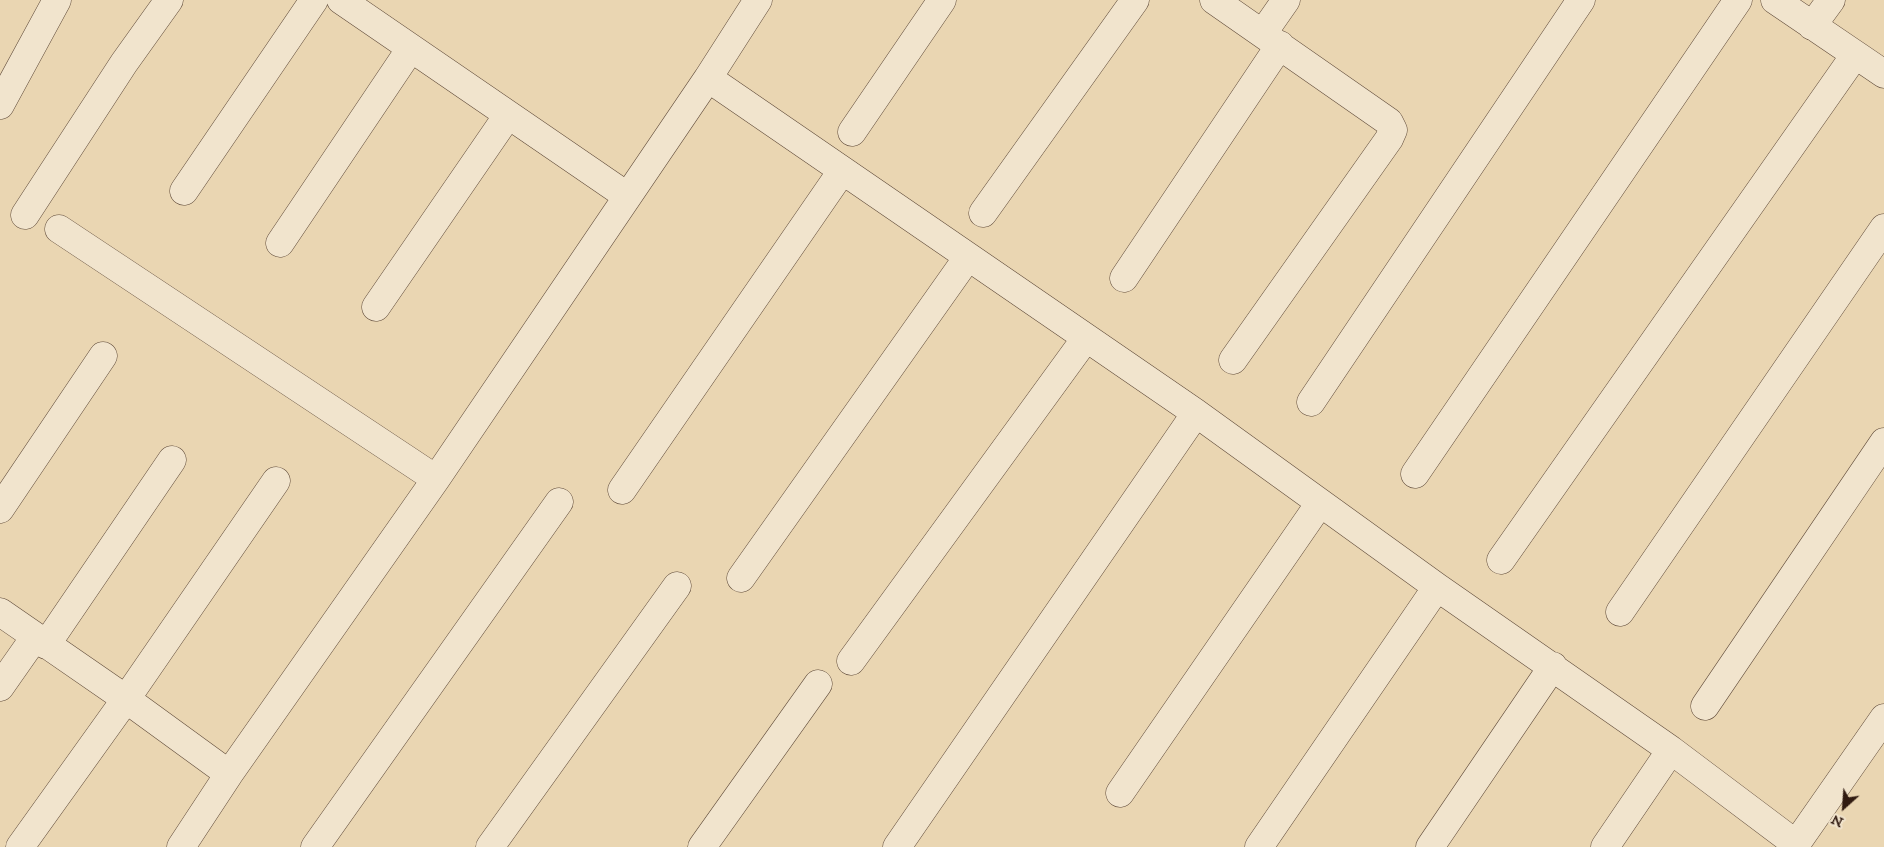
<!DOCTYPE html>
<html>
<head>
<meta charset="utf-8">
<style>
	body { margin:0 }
	#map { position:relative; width:1884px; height:847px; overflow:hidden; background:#ead6b2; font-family:"IM FELL DW Pica",serif }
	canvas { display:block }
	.north { position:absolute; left:1819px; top:782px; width:50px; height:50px; -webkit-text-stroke:4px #f1e4cd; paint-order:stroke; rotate:206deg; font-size:14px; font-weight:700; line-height:20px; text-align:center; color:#311b11 }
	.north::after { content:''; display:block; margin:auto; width:18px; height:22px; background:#311b11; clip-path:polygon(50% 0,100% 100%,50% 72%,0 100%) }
</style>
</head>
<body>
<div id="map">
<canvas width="1884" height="847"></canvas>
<div class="north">N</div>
</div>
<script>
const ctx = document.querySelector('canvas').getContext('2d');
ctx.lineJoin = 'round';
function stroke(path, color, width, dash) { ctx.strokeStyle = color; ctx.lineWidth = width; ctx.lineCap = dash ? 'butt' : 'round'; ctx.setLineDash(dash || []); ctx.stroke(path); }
const minor = new Path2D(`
	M341,0L627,196
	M1214,0L1389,122L1393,130L1389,139L1233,360
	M1775,0L1884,74
	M1812,26L1831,0
	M1263,33L1286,0
	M708,78L1196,413L1437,587L1671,750L1796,844
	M0,105L57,0
	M852,132L942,0
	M184,191L314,0
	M983,213L1135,0
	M25,215L124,63L169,0
	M59,229L436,479
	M280,243L411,48
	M1124,278L1280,45
	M376,307L508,115
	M1311,402L1581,0
	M1415,474L1738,0
	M622,490L842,171
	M0,509L103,356
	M1501,560L1855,55
	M741,578L968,257
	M0,612L126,699L229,774
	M1620,612L1884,228
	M46,645L172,460
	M851,661L1086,338
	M0,687L35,637
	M1705,706L1884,442
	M1120,793L1320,503
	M20,847L126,699L276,481
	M181,847L229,774L436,479L708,78L758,0
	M315,847L559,502
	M490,847L677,586
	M702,847L818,684
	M897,847L1196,413
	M1259,847L1437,587
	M1430,847L1553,666
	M1605,847L1671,750
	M1794,847L1884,718`);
stroke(minor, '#5f4a39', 29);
stroke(minor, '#f1e4cd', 28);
</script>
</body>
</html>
